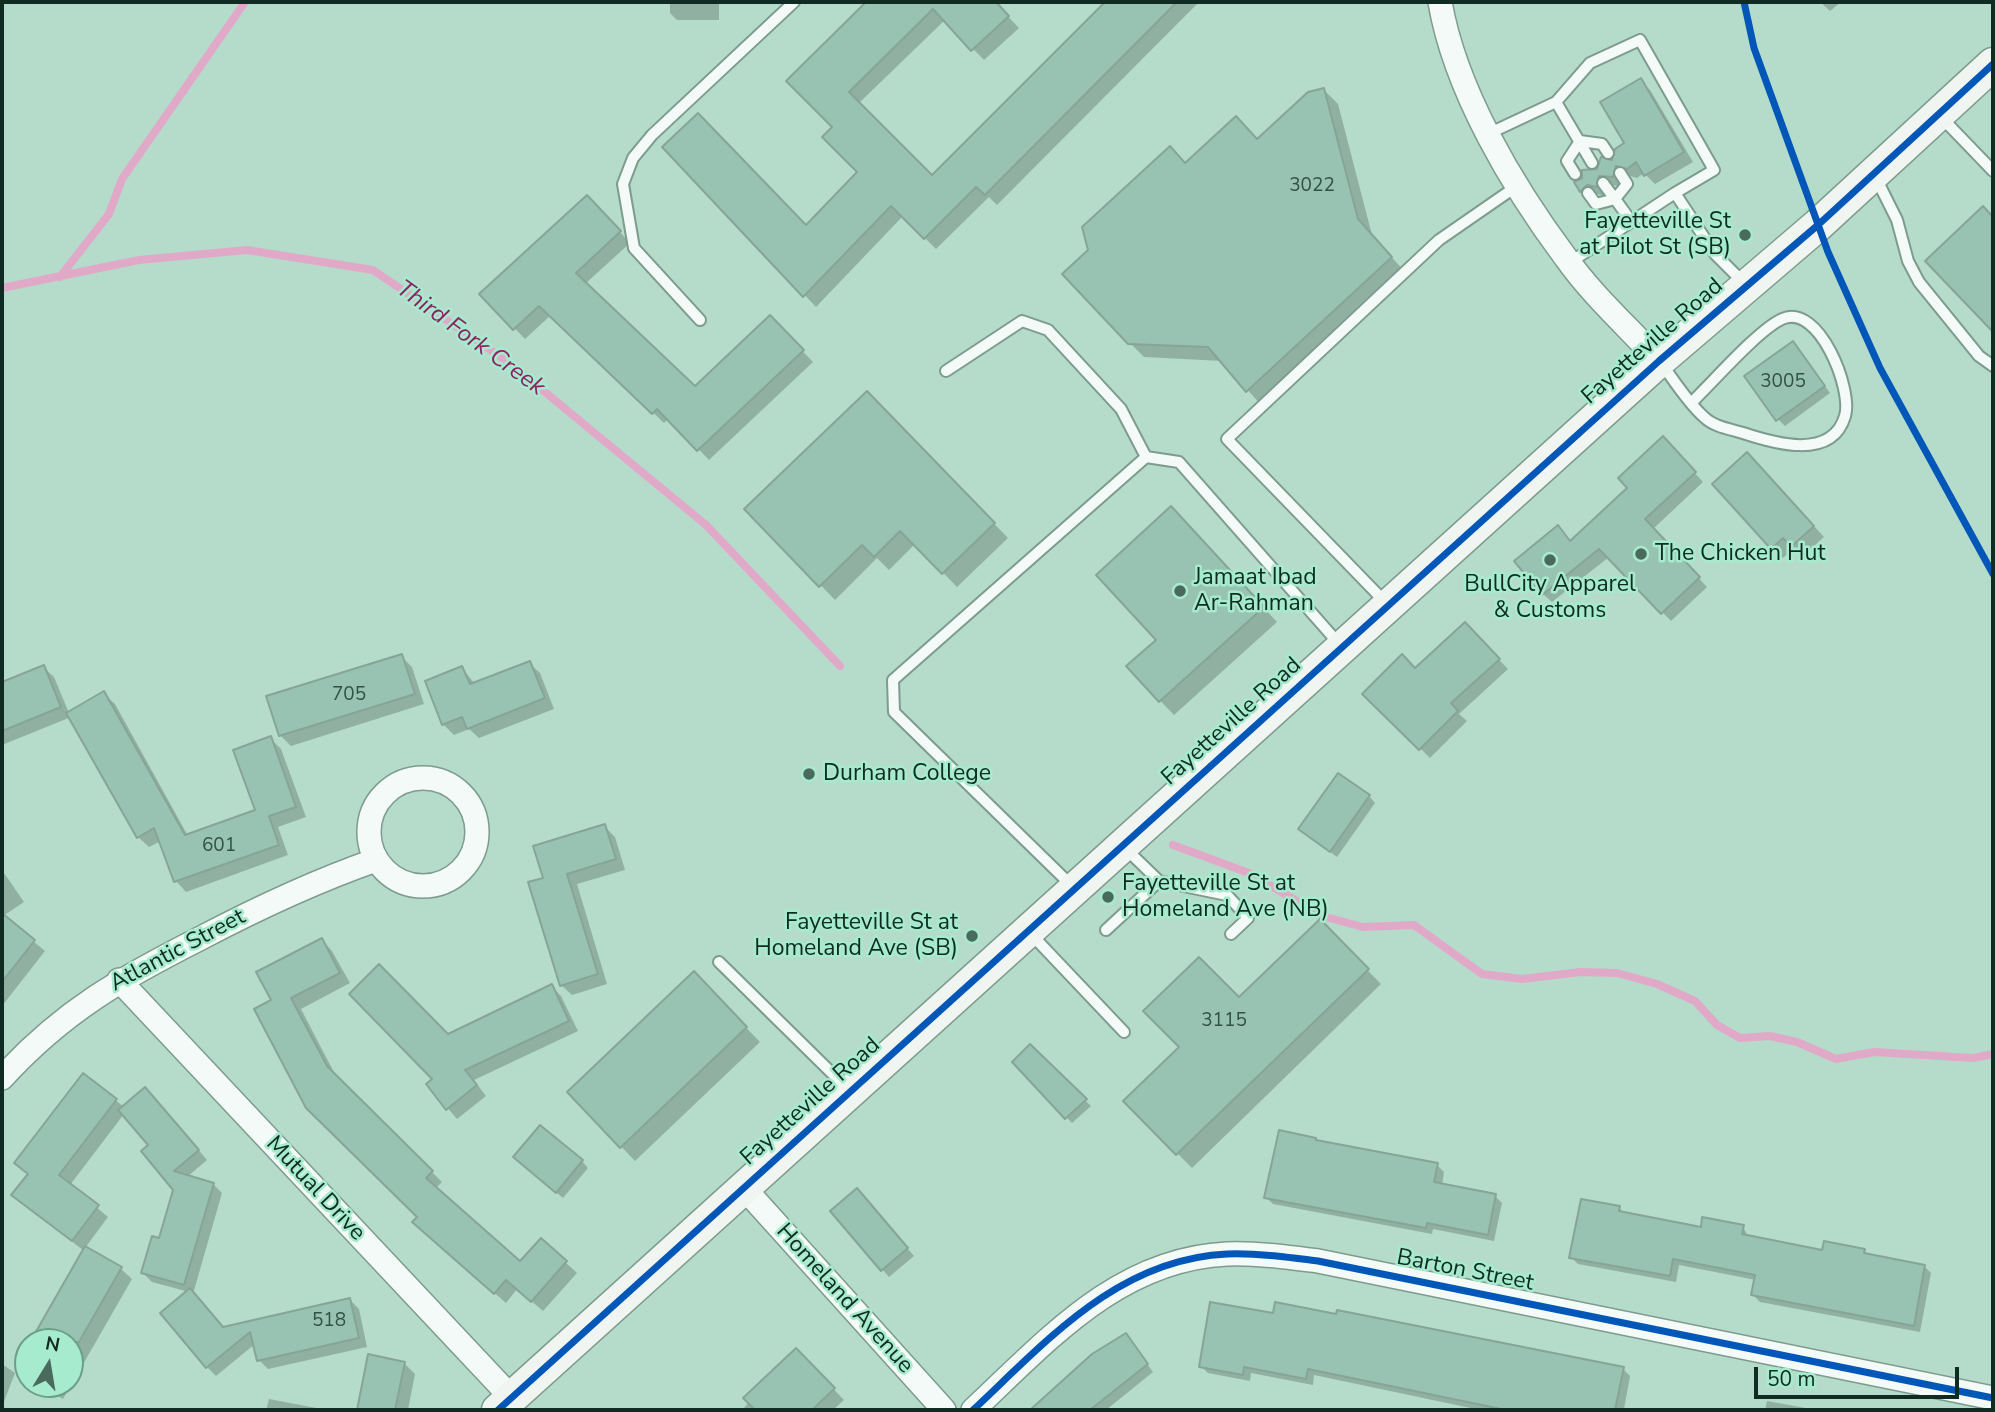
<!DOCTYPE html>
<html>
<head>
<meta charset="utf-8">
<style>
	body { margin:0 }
	#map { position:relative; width:1995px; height:1412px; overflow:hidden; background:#b5dccb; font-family:"Nunito Sans",sans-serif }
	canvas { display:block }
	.frame { position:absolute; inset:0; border:4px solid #102c22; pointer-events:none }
	.north { position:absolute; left:14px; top:1328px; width:70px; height:70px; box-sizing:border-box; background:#a6ebce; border:2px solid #6a9f89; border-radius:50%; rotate:11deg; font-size:19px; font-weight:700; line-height:28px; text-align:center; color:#102c22 }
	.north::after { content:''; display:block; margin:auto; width:24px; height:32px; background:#4a6a5d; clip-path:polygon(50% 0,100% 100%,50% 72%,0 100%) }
	.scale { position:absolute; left:1754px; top:1367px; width:205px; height:32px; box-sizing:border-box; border:4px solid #102c22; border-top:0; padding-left:9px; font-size:21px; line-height:24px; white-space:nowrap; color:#102c22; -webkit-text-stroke:5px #a6ebce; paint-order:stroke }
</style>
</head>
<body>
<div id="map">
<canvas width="1995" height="1412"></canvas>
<div class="frame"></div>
<div class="north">N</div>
<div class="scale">50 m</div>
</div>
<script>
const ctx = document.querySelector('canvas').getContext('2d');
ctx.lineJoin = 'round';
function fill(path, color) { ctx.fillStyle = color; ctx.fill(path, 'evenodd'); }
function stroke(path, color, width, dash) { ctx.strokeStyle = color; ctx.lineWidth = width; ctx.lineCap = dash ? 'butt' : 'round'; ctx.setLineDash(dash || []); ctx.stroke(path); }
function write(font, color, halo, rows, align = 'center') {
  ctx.font = font + ' "Nunito Sans",sans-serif'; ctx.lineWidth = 5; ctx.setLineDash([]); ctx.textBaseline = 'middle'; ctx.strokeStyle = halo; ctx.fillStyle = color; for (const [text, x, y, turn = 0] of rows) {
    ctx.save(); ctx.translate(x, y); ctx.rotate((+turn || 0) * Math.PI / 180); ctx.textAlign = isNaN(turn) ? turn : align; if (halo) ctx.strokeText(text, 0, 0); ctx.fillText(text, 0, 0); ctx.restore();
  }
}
const shadow = new Path2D(`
	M670,2H719V20H677L670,13Z
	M868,2H994L1019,28L984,60L945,20L858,104L932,178L1107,2H1199L997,205L989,197L936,249L903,216L816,307L664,147L806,228L859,172L834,127L788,81Z
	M1820,2H1841L1830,11Z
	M1641,81L1650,90L1693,162L1655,184L1644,173L1637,178L1626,175L1623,186L1608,185L1606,196L1597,194L1591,200L1577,182L1613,162L1627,143Z
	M1324,90L1338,104L1372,235L1405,272L1261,405L1222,361L1144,357L1129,342L1186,165L1258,140Z
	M598,208L630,243L585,284L695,388L770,317L813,362L709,460L669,418L664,423L551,315L525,339L482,294Z
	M1983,208L1993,219V329L1927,261Z
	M1799,350L1830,393L1785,426L1778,419Z
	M867,393L1008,538L957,587L915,544L889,570L877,558L835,600L747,509Z
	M1671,447L1703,482L1653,529L1707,587L1671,621L1609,557L1552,602L1543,594L1566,536L1571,542Z
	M1758,465L1824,537L1803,556L1795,547L1783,558L1715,485Z
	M1185,523L1277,622L1174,715L1128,667L1158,640Z
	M1465,625L1508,669L1459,714L1467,721L1430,758L1365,694L1415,670Z
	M401,656L412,667L424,704L291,746L280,735Z
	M529,663L540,673L554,709L479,738L469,729L454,735L443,724L462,668L475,684Z
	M43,667L54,677L69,713L104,694L115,704L188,836L257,811L270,738L281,749L306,817L278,827L288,855L186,892L176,881L161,841L149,847L138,837L71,717L2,745V684Z
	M1369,796L1375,803L1337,857L1300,829Z
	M604,826L615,837L625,870L577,884L607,984L572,995L561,985L545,879Z
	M2,870L24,902L3,916L45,951L2,1006Z
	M1320,922L1381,984L1192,1168L1125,1101L1239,1000Z
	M322,940L332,951L350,983L301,1009L337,1078L442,1182L435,1189L521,1263L541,1240L577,1273L543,1311L517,1289L506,1303L425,1232L419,1217L273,1001Z
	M694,974L760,1042L635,1161L569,1092Z
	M551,986L561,996L578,1031L474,1080L486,1096L457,1119L428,1085L435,1079L447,1036Z
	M1030,1047L1091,1106L1072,1123L1014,1062Z
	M84,1075L124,1107L154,1098L207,1160L187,1177L213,1184L222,1193L193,1294L223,1329L350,1300L359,1309L367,1347L268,1369L259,1360L255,1344L216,1376L207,1367L189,1292L152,1282L143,1273L160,1240L175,1189L151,1146L124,1114L70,1185L108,1217L85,1248L121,1269L132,1279L63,1399L38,1384H70V1342H32L84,1251L13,1195L29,1175L17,1163Z
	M1315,1139L1319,1143L1437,1165L1444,1172L1442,1186L1495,1196L1502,1203L1494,1241L1433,1229L1432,1234L1273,1204L1266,1197Z
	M582,1161L588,1168L563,1198L522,1164Z
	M863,1197L914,1256L889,1277L832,1211Z
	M1619,1208L1625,1214L1702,1229L1743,1227L1749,1238L1824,1252L1864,1251L1869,1256L1925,1267L1931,1273L1920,1332L1760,1302L1753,1295L1756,1280L1679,1265L1676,1282L1578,1264L1571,1257Z
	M1126,1335L1153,1372L1106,1410H1047L1041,1403Z
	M28,1350V1378L18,1368Z
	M796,1350L844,1400L833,1410H742Z
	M370,1356L404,1363L415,1374L408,1410H359Z
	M2,1364L15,1373L2,1407Z
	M1201,1366L1623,1369L1630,1376L1624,1409L1630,1410H1480L1314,1375L1313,1385L1251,1373L1250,1381L1208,1373Z
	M269,1399L327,1410H266Z
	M1767,1401L1817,1410H1765Z`);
const stream = new Path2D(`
	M60,277L109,214L122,179L245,2
	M2,288L139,260L247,250L373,270L511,364L706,525L840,666
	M1173,845L1249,873L1322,916L1363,927L1414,925L1482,974L1522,979L1580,972L1617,973L1657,984L1695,1001L1717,1025L1740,1038L1770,1036L1797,1042L1836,1059L1874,1052L1973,1058L1993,1054`);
const building = new Path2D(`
	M866,2H996L1009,16L971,51L933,9L849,92L932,175L1105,2H1177L985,195L976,187L924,239L891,206L803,297L662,147L698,113L806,225L857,172L822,137L832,127L786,81Z
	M1641,78L1684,152L1644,176L1636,162L1627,169L1616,166L1613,177L1599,176L1597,187L1587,185L1580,192L1574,182L1582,178V170L1597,169L1601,157L1612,160L1615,149L1624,143L1600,102Z
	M1324,88L1358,219L1392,257L1246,392L1208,347L1128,344L1062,274L1088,250L1082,227L1170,146L1185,163L1236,116L1257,139L1308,92Z
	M587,195L621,231L576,273L695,386L770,315L804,350L697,451L657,409L652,414L539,306L513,330L479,294Z
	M1983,206L1993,217V332L1925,261Z
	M1793,341L1825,386L1776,421L1744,376Z
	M867,391L995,523L942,574L900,531L874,557L862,545L819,587L744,509Z
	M1663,436L1696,472L1645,519L1700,577L1661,614L1599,549L1542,595L1514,561L1558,525L1570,541L1627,488L1618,478Z
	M1747,452L1814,526L1791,547L1783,538L1771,549L1712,484Z
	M1171,506L1264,607L1159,702L1126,666L1156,640L1096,575Z
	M1465,622L1500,659L1451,703L1458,711L1419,750L1362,694L1402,654L1415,668Z
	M402,654L415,694L279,736L266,696Z
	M530,661L545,698L467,729L462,717L442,725L425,681L462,666L470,684Z
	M44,665L61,707L2,731V682Z
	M104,691L185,835L255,810L233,750L271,736L296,807L269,816L279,845L174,882L154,828L137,838L66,713Z
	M1338,773L1370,795L1330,852L1298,829Z
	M605,824L616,859L567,874L598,974L560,986L528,882L543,878L533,846Z
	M2,913L35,940L2,982Z
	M1320,919L1369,969L1176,1155L1123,1101L1179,1047L1143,1011L1199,957L1239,997Z
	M322,938L340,973L291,998L327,1066L433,1171L426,1178L520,1261L541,1238L567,1261L531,1302L506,1280L494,1294L412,1222L417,1217L306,1108L254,1009L271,1000L256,972Z
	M379,964L448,1034L552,984L569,1021L465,1070L477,1085L446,1110L426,1084L432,1079L349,994Z
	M694,971L747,1027L620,1148L567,1092Z
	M1030,1044L1087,1099L1065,1119L1012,1062Z
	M83,1073L117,1099L59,1175L99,1205L72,1241L11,1195L28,1174L14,1163Z
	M145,1087L199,1150L174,1171L214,1183L184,1285L141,1273L152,1236L159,1238L173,1190L141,1151L148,1145L118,1110Z
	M540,1125L583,1160L556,1193L513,1157Z
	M1279,1130L1316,1138V1140L1438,1163L1434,1182L1496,1194L1488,1235L1427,1223L1426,1228L1264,1198Z
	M857,1188L908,1248L881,1271L830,1211Z
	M1581,1199L1620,1206L1619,1211L1701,1227L1702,1217L1744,1225L1742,1234L1822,1250L1824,1241L1865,1249L1864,1253L1925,1265L1914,1326L1751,1295L1755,1275L1673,1259L1670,1276L1569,1258Z
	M85,1246L122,1267L79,1342H30Z
	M190,1288L223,1327L350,1298L359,1338L257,1361L250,1332L206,1368L160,1313Z
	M1210,1302L1273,1313L1275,1302L1336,1314L1337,1310L1624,1367L1615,1410H1506L1308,1369L1306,1379L1244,1367L1243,1375L1199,1367Z
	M1126,1333L1148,1364L1090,1410H1030L1092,1354Z
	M796,1348L835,1388L812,1410H755L743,1398Z
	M368,1354L405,1362L395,1410H357Z`);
const lane = new Path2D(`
	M1556,102L1592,163
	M1941,117L1993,171
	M1490,133L1556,102L1590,63L1640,40L1714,170L1675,193L1715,254L1745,284
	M1620,173L1627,184L1615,199L1631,221
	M1575,174L1567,161L1580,141L1602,144L1608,153
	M1875,176L1897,220L1908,261L1919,282L1979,356L1993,366
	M1588,193L1596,204L1615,199L1603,183
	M1569,263L1675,193
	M700,320L634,248L623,184L633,158L652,135L794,2
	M1661,363C1674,380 1687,402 1704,417C1714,427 1730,429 1743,433C1773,443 1832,461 1845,416C1853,390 1819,302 1782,319C1758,330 1713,382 1692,402
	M946,371L1022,321L1048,330L1121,409L1146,457
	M1387,604L1227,439L1439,240L1517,186
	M1126,849L1159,881L1227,895L1248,918L1231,934
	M1072,886L894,712L893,680L1146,457L1179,462L1340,645
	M1106,930L1159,881
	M1031,934L1124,1032
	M719,962L849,1090`);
const street = new Path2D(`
	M1440,2C1455,90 1513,187 1566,258C1592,295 1628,327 1659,361
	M369 832a54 54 0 1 1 108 0a54 54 0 1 1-108 0Z
	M119,980L511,1397
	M2,1078C63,1011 122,978 201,938C258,908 316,881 376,860
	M744,1188L944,1410
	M973,1410C1047,1341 1118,1259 1227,1254C1258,1253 1287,1257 1318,1261L1993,1398`);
const secondary = new Path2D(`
	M498,1410L1659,361L1818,225L1993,64`);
const cycleway = new Path2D(`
	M1744,2L1754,48L1828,252L1880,368L1993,574
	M498,1410L1659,361L1818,225L1993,64
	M973,1410C1047,1341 1118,1259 1227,1254C1258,1253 1287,1257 1318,1261L1993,1398`);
const markers = [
	[1745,235,7,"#4a6a5d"],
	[1641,554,7,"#4a6a5d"],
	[1550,560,7,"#4a6a5d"],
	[1180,591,7,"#4a6a5d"],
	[809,774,7,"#4a6a5d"],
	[1108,897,7,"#4a6a5d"],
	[972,936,7,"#4a6a5d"]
];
const numberNames = [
	["3022",1312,186],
	["3005",1783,382],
	["705",349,695],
	["601",219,846],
	["3115",1224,1021],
	["518",329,1321]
];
const poiNames = [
	["Fayetteville St",1731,222,"right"],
	["at Pilot St (SB)",1731,248,"right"],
	["The Chicken Hut",1655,554],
	["Jamaat Ibad",1194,578],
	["Ar-Rahman",1194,604],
	["BullCity Apparel",1550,585,"center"],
	["& Customs",1550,611,"center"],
	["Durham College",823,774],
	["Fayetteville St at",1122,884],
	["Homeland Ave (NB)",1122,910],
	["Fayetteville St at",958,923,"right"],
	["Homeland Ave (SB)",958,949,"right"]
];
const streetNames = [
	["Fayetteville Road",1653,342,-41],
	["Fayetteville Road",1232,722,-42],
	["Atlantic Street",178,951,-28],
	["Fayetteville Road",811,1102,-42],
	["Mutual Drive",315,1189,47],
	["Barton Street",1465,1271,11],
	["Homeland Avenue",844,1299,48]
];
const waterNames = [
	["Third Fork Creek",470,339,36]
];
fill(shadow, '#0003');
stroke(stream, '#e1a9c8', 8);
fill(building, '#98c3b2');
stroke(building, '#86a497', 2);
stroke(lane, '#7d9b8e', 14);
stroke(street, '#7d9b8e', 26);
stroke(secondary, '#7d9b8e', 35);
stroke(lane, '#f4faf7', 10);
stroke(street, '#f4faf7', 23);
stroke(secondary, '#f0f5f1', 32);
stroke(cycleway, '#0057b8', 7);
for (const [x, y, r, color] of markers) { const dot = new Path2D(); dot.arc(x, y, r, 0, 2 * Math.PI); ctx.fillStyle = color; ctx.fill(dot); stroke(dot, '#a6ebce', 2.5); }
write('19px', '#325246', null, numberNames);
write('23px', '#102c22', '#a6ebce', poiNames, 'left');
write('23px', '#102c22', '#a6ebce', streetNames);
write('italic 24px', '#8c2264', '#a6ebce', waterNames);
</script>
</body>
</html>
